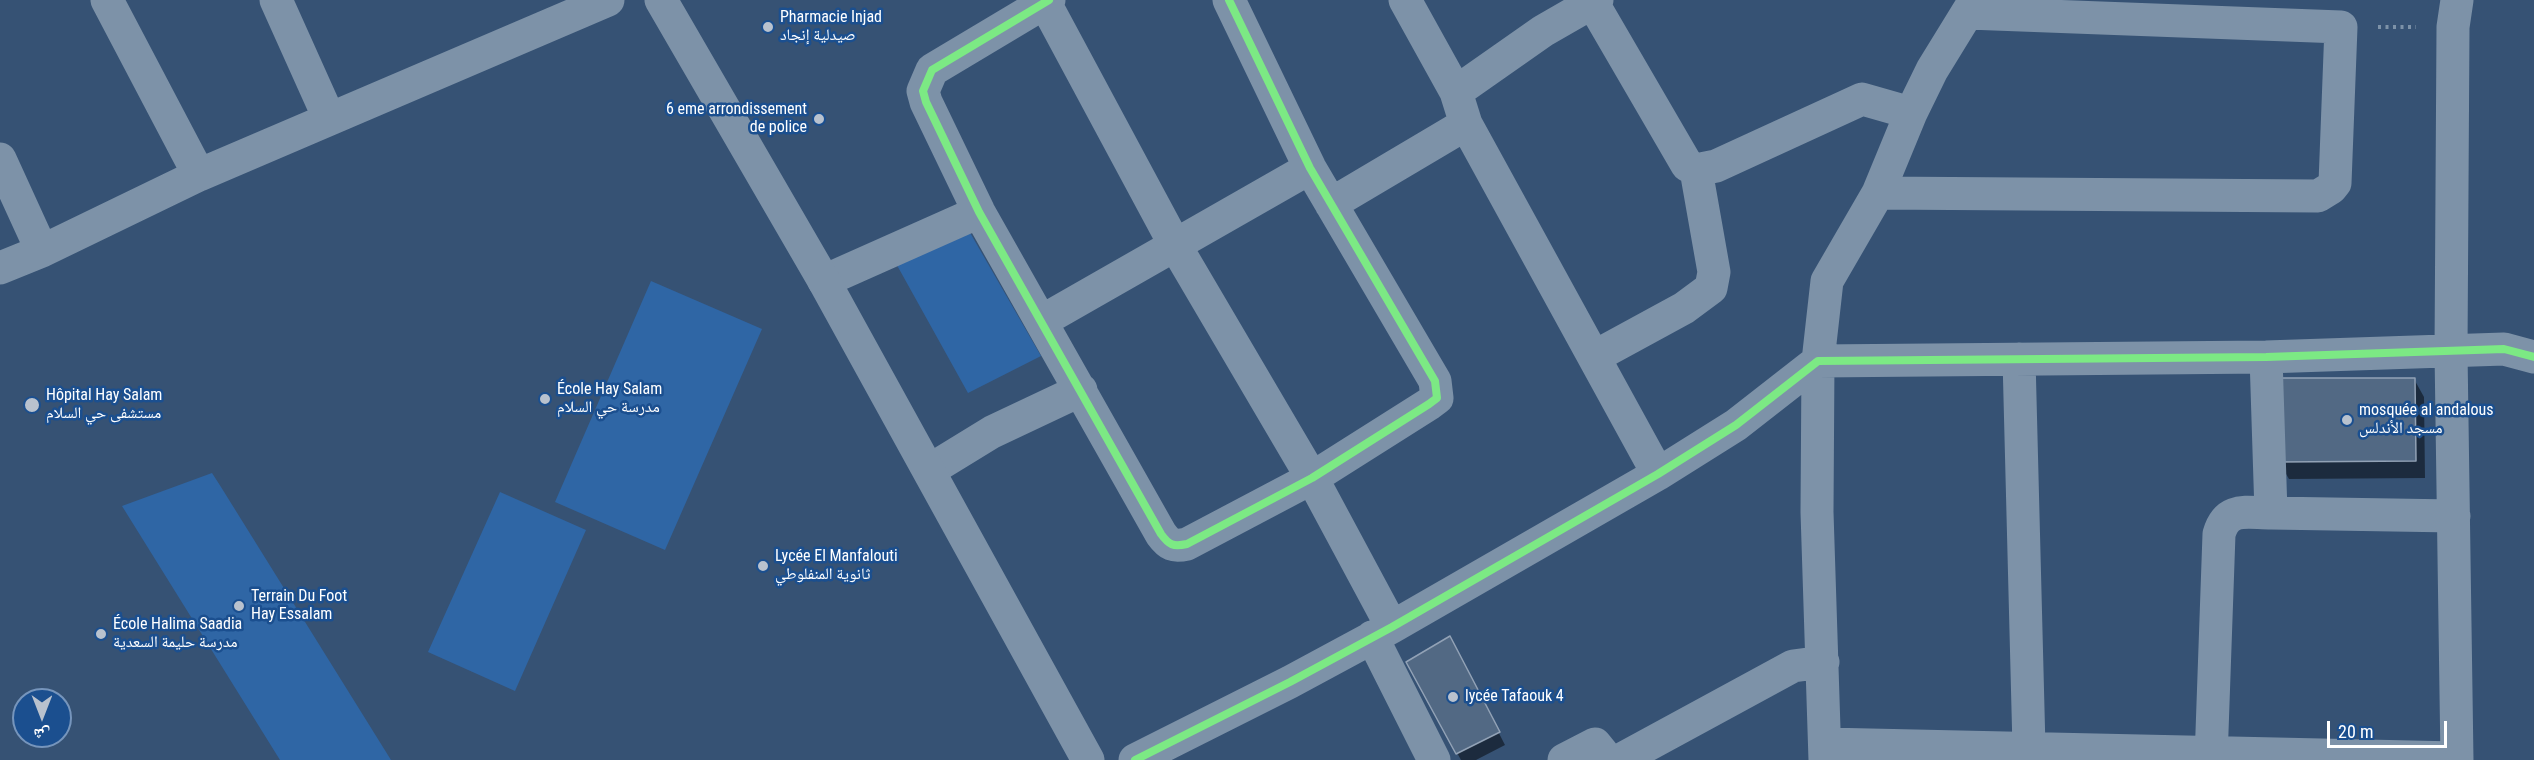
<!DOCTYPE html>
<html>
<head>
<meta charset="utf-8">
<style>
	body { margin:0 }
	#map { position:relative; width:2534px; height:760px; overflow:hidden; background:#365274; font-family:"Roboto Condensed","Noto Naskh Arabic",sans-serif }
	canvas { display:block }
	.north { position:absolute; left:12px; top:688px; width:60px; height:60px; box-sizing:border-box; background:#1b4f8f; border:2px solid #7695bc; border-radius:50%; rotate:180deg; font-size:16px; font-weight:700; line-height:24px; text-align:center; color:#fff }
	.north::after { content:''; display:block; margin:auto; width:21px; height:27px; background:#b9c2ce; clip-path:polygon(50% 0,100% 100%,50% 72%,0 100%) }
	.scale { position:absolute; left:2327px; top:721px; width:120px; height:27px; box-sizing:border-box; border:3px solid #fff; border-top:0; padding-left:8px; font-size:18px; line-height:21px; white-space:nowrap; color:#fff; -webkit-text-stroke:4px #1b4f8f; paint-order:stroke }
</style>
</head>
<body>
<div id="map">
<canvas width="2534" height="760"></canvas>
<div class="north">ش</div>
<div class="scale">20 m</div>
</div>
<script>
const ctx = document.querySelector('canvas').getContext('2d');
ctx.lineJoin = 'round';
function fill(path, color) { ctx.fillStyle = color; ctx.fill(path, 'evenodd'); }
function stroke(path, color, width, dash) { ctx.strokeStyle = color; ctx.lineWidth = width; ctx.lineCap = dash ? 'butt' : 'round'; ctx.setLineDash(dash || []); ctx.stroke(path); }
function write(font, color, halo, rows, align = 'center') {
  ctx.font = font + ' "Roboto Condensed","Noto Naskh Arabic",sans-serif'; ctx.lineWidth = 5; ctx.setLineDash([]); ctx.textBaseline = 'middle'; ctx.strokeStyle = halo; ctx.fillStyle = color; for (const [text, x, y, turn = 0] of rows) {
    ctx.save(); ctx.translate(x, y); ctx.rotate((+turn || 0) * Math.PI / 180); ctx.textAlign = isNaN(turn) ? turn : align; if (halo) ctx.strokeText(text, 0, 0); ctx.fillText(text, 0, 0); ctx.restore();
  }
}
const green = new Path2D(`
	M961,217L1041,356L968,393L893,258Z
	M651,281L762,329L665,550L555,502Z
	M212,473L221,487L391,760H280L122,506Z
	M500,492L586,530L515,691L428,652Z`);
const shadow = new Path2D(`
	M2414,379L2424,397L2425,478L2289,479L2279,462Z
	M1457,651L1505,745L1476,760H1461L1408,663Z`);
const building = new Path2D(`
	M2277,378H2415L2416,461L2278,462Z
	M1450,636L1500,732L1456,754L1406,662Z`);
const path = new Path2D(`
	M2378,27H2416`);
const minor = new Path2D(`
	M107,0L199,175
	M276,0L329,118
	M1049,0L932,70L923,91L926,102L979,212L1161,534C1169,545 1173,547 1187,544L1312,478L1429,404L1437,398L1435,381L1310,168L1229,0
	M1405,0L1456,92L1466,124L1658,474
	M1591,0L1687,165L1696,170L1716,166L1862,99L1911,113
	M1045,3L1175,245L1312,478L1392,627
	M1456,92L1543,31L1597,0
	M0,159L42,251
	M1878,193L2318,196L2331,188L2335,183L2341,27L1968,13
	M1331,204L1466,124
	M0,268L42,251L199,175L608,0
	M824,281L979,212
	M1042,321L1310,168
	M1594,357L1684,308L1711,288L1714,272L1696,170
	M2019,359L2029,748
	M930,470L992,432L1081,390
	M2271,513L2454,516
	M1372,637L1434,760
	M1825,744L2457,758
	M1135,760L1290,682L1392,627L1658,474L1736,425L1818,361L2266,357L2504,349L2534,357
	M1564,760L1595,744L1608,760
	M1620,760L1793,666L1823,662
	M1825,760L1817,512L1818,361L1827,281L1878,193L1911,113L1932,70L1975,0
	M2211,760L2219,534C2227,506 2246,513 2271,513L2266,357
	M2457,760L2451,352L2453,27L2457,0`);
const tertiary = new Path2D(`
	M661,0L824,281L1088,760`);
const cycleway = new Path2D(`
	M1049,0L932,70L923,91L926,102L979,212L1161,534C1169,545 1173,547 1187,544L1312,478L1429,404L1437,398L1435,381L1310,168L1229,0
	M1135,760L1290,682L1392,627L1658,474L1736,425L1818,361L2266,357L2504,349L2534,357`);
const markers = [
	[768,27,6,"#b9c2ce"],
	[819,119,6,"#b9c2ce"],
	[545,399,6,"#b9c2ce"],
	[32,405,8,"#b9c2ce"],
	[2347,420,6,"#b9c2ce"],
	[763,566,6,"#b9c2ce"],
	[239,606,6,"#b9c2ce"],
	[101,634,6,"#b9c2ce"],
	[1453,697,6,"#b9c2ce"]
];
const poiNames = [
	["Pharmacie Injad",780,18],
	["صيدلية إنجاد",780,36],
	["6 eme arrondissement",807,110,"right"],
	["de police",807,128,"right"],
	["École Hay Salam",557,390],
	["مدرسة حي السلام",557,408],
	["Hôpital Hay Salam",46,396],
	["مستشفى حي السلام",46,414],
	["mosquée al andalous",2359,411],
	["مسجد الأندلس",2359,429],
	["Lycée El Manfalouti",775,557],
	["ثانوية المنفلوطي",775,575],
	["Terrain Du Foot",251,597],
	["Hay Essalam",251,615],
	["École Halima Saadia",113,625],
	["مدرسة حليمة السعدية",113,643],
	["lycée Tafaouk 4",1465,697]
];
fill(green, '#2f66a5');
fill(shadow, '#0007');
fill(building, '#526984');
stroke(building, '#92a2b6', 1.5);
stroke(path, '#7d92a8', 4, [3, 4.5]);
stroke(minor, '#7d92a8', 33);
stroke(tertiary, '#7d92a8', 33);
stroke(cycleway, '#7ce984', 8);
for (const [x, y, r, color] of markers) { const dot = new Path2D(); dot.arc(x, y, r, 0, 2 * Math.PI); ctx.fillStyle = color; ctx.fill(dot); stroke(dot, '#1b4f8f', 2); }
write('16px', '#fff', '#1b4f8f', poiNames, 'left');
</script>
</body>
</html>
